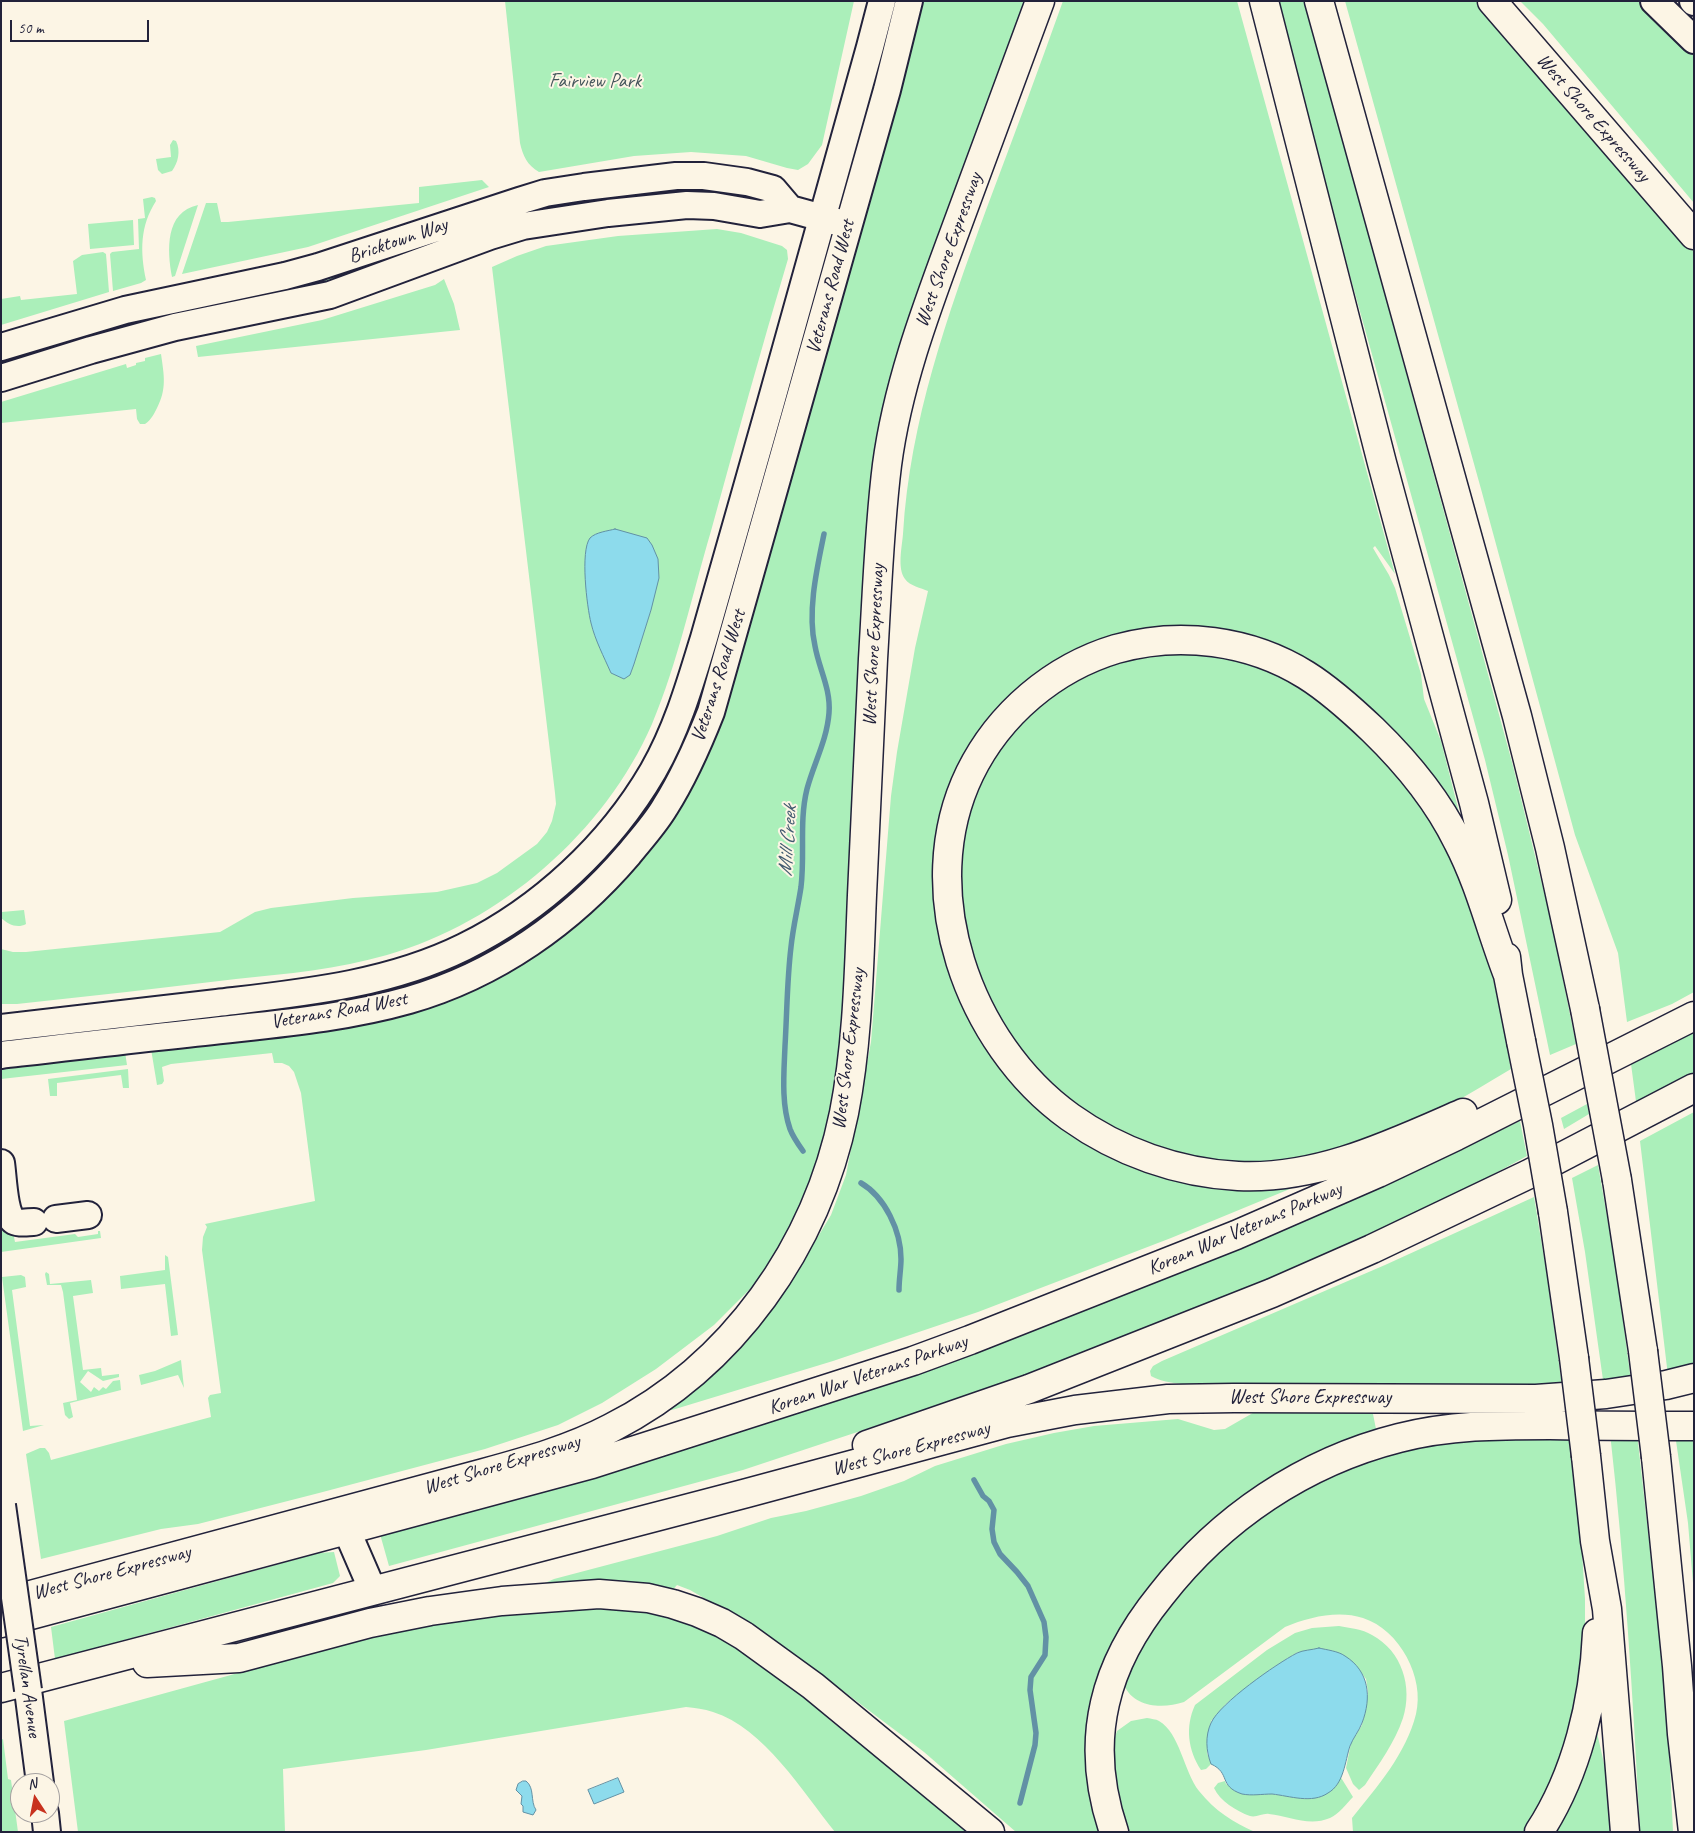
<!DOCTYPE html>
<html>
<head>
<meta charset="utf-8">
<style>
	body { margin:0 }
	#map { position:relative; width:1695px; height:1833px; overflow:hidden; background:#fcf5e5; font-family:Caveat,sans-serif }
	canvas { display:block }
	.frame { position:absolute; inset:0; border:2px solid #22223b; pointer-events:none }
	.north { position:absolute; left:10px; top:1773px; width:50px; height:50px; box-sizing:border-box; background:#fcf5e5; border:1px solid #a5a1a1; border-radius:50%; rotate:349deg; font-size:14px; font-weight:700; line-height:20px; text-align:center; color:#22223b }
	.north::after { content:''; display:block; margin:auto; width:18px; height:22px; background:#c8321e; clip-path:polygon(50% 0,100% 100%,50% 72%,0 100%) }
	.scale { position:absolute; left:10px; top:20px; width:139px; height:22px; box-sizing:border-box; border:2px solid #22223b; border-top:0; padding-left:6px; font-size:15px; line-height:18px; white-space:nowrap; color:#22223b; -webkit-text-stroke:4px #fcf5e5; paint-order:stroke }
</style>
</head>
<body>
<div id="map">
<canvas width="1695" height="1833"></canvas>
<div class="frame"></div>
<div class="north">N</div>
<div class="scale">50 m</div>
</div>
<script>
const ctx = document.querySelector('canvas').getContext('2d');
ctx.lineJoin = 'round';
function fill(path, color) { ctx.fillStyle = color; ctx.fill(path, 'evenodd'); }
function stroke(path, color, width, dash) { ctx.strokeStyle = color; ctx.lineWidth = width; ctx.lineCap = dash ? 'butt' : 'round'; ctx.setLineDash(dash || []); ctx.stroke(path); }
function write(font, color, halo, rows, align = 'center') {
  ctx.font = font + ' Caveat,sans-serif'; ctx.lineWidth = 4; ctx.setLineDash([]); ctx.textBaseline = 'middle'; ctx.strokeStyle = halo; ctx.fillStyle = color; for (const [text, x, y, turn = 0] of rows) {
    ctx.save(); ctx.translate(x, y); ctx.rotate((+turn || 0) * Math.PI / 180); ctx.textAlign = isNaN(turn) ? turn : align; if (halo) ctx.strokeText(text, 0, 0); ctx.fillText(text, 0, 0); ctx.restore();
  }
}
const green = new Path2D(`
	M505,1H854L822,145L808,164L798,170L787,168L746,156L691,152L634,156L539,172C527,165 523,156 520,143Z
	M921,1H1029L916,307L859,737L841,1038L835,1095L816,1172L790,1231L758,1281L714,1325L656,1369L602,1403L558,1425L485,1449L319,1493L198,1524L161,1529L41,1559L26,1454L40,1448H45L49,1453L51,1460L211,1417L208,1398L210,1395L221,1393L202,1250L203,1237L207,1227L205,1224L315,1201L301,1093L294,1072L289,1066L282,1063H274L272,1053L171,1064L162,1067L164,1081L162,1084L157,1085L151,1049L336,1028L593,910L739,657L754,610L777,521L916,31Z
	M1063,1H1237L1395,574L1375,546L1373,548L1389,575L1395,588L1421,674L1424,699L1441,741L1461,820L1308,668L1112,642L978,743L946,946L1072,1129L1297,1186L1171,1238L978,1312L833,1361L672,1410H670L671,1407L758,1323L790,1283L831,1215L846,1175L871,1042L891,796L897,752L915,648L928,591C921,588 910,586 905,579C897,568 902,547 903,534C910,420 947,317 986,210C1012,141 1038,71 1063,1Z
	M1276,1H1305L1513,766L1551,921L1576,1044L1550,1055L1508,855L1485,760L1344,254Z
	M1345,1H1480L1694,252V992L1672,1004L1627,1022L1618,953L1575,835L1481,489Z
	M1520,1H1640L1694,54V203L1543,24Z
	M173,140L176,141C181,151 178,163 172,171L162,174L158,170L156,159L171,157L170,145Z
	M482,180L489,187L308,247L182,274L206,203H217L221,222H228L419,203V187Z
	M693,187L767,197L772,203L653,195V191Z
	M152,197L155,198L156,201C140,226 140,251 146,280L141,283L113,291L110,254L112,252L139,249L138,219L145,218L143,199Z
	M198,205L175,276L172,277C167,250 165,212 198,205Z
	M133,220L134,245L90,249L88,224Z
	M717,229L741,233L782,246L787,250L788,259C761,349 736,440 711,531C692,595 678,662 652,724C605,832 500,923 387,955C338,969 287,974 236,979C163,988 90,996 17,1004H1V949L13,952H26L220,932L255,912L271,908L353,898L437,892L477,883L497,873L537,844L547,832L552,821L556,804L555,793L492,267L517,256L546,246L618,236ZM651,610L630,675L611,673L591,624Z
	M425,246L426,247L331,283L196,310L195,308Z
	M103,252L106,254L109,292L1,325V299L20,296L21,300L77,294L73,261L82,255Z
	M444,279L454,304L460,330L198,357L196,346L322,320L435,285Z
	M133,318L135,325L1,365V357Z
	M161,354C164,375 167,389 157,408C154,414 151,420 145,424H140L137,419L136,409L1,423V402L126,364L127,368L136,365V363L145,361V358Z
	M1191,653C1217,657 1244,659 1268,670C1288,678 1306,691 1323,704C1393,756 1446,828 1476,910C1481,923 1483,938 1487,951C1496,990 1504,1030 1511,1069C1490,1081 1470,1094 1449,1105C1413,1122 1375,1137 1337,1149C1325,1153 1313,1159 1301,1161C1253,1169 1195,1162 1150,1144C1111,1128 1075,1107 1045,1077C1031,1063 1019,1046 1008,1029C957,950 943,849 991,765C1012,728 1046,694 1084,675C1118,659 1154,655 1191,653Z
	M1,907L2,912L24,910L26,924C17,929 8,924 1,918Z
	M1694,1032V1075L1637,1109L1631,1064Z
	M125,1052L127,1065L1,1079V1066Z
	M128,1069L129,1088H123L121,1075L57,1083V1096H50L48,1079Z
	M1587,1104L1589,1114L1564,1129L1561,1118Z
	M1694,1112V1368L1668,1376L1640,1141Z
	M1520,1121L1527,1156L1457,1194L1366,1239L1111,1344L993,1387L743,1470L389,1566L380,1534L753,1425L1431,1163Z
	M1598,1165L1616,1268L1631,1381L1604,1387L1585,1252L1572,1178Z
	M1534,1197L1547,1276L1562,1386H1215C1195,1384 1169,1386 1151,1376L1150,1371L1153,1366L1162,1361L1385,1265Z
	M1,1212L13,1232L15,1242L75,1234L78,1237L98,1234V1231H100L101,1238L1,1252Z
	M165,1255L168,1257L178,1335L171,1336L165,1284L121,1289L120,1276L165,1270Z
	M46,1272L49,1274L50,1284L91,1280L93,1293L73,1296L83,1370L101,1368L102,1376L119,1374V1377L103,1381L88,1371L80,1382L91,1392L94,1387L99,1391L103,1387L106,1389L113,1381L120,1380L121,1390L70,1403L73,1417L69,1419L65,1415L63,1403L77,1400L63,1292L61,1285H47L45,1274Z
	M21,1275L25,1277L26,1287L12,1290L30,1426L44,1425L23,1431L2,1277Z
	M181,1360L184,1388L178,1375L141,1385L139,1375L155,1371Z
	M1372,1409L1376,1429V1435L1316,1459L1116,1650L1103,1832H1016L924,1752L798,1657L763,1632L690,1590L677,1585L670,1593L538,1586L554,1579L717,1536L771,1518L806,1511L861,1496L904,1481L935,1466L1006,1444L1054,1433L1094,1426L1178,1419L1214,1430L1225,1429L1258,1410Z
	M1568,1433L1582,1552L1585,1599V1631L1579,1679L1566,1748L1553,1783L1526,1832H1353L1352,1818C1377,1787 1406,1754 1416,1714C1425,1678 1400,1630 1363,1618C1338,1610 1309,1617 1285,1627L1184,1702C1163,1709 1134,1708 1124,1685L1135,1655L1168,1603L1219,1544L1311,1482L1420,1443Z
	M1610,1433L1637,1434L1667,1699L1673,1832H1640C1633,1699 1625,1565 1610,1433Z
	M1675,1434L1694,1435V1595L1688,1523Z
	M334,1552L340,1576L333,1583L55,1659L51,1627L319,1553Z
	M576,1608H621L663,1614L696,1624L723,1637L788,1682L831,1721L971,1832H835C802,1791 764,1728 713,1712C704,1709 695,1708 686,1707L426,1750L283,1769L285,1832H78L64,1721L347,1643L431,1625L493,1616Z
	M1339,1626C1350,1628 1362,1629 1372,1635C1402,1651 1413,1687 1403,1718C1395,1742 1379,1764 1365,1785L1359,1790L1353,1784L1346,1768L1351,1743L1362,1725L1368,1692L1366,1679L1357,1667L1298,1652L1274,1667L1227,1703L1211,1721L1207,1753L1211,1764L1206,1769L1201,1770C1188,1750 1185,1727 1195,1705L1267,1650L1295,1633L1312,1628Z
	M1147,1718C1151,1719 1156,1719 1159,1721C1180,1733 1184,1772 1199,1791C1215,1811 1233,1822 1255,1832H1127L1116,1796L1112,1746L1117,1731L1131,1721Z
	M1596,1728L1605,1768L1612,1832H1549Z
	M3,1739L8,1779L11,1780L18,1832H1V1740Z
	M1340,1776L1353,1797C1346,1804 1339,1814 1330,1818C1309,1827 1289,1816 1269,1814C1263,1813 1256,1818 1250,1816C1236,1811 1220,1801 1214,1788L1218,1783L1225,1781L1226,1784L1244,1794H1272L1310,1799L1337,1785Z`);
const water = new Path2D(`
	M615,529L647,538L652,545L658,559L659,578L651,610L634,664L630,675L624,679L611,673C604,657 595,640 591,623C587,607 580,551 590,538C596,532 608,531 615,529Z
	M1319,1648C1327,1650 1338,1651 1345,1656C1369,1671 1372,1697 1362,1723C1359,1731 1353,1738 1350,1746C1345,1761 1344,1784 1328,1793C1312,1804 1290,1796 1272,1794C1262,1794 1252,1796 1242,1794C1218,1786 1231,1773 1211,1764C1206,1751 1205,1736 1211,1723C1220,1703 1276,1664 1297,1653C1303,1650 1312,1650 1319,1648Z
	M618,1778L624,1792L594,1804L588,1790Z
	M523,1781H526C535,1788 530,1801 536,1810L533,1815L523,1812V1806L521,1804L522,1796L516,1790L518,1784Z`);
const stream = new Path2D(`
	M803,1151C798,1144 793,1137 790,1129C781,1103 784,1072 785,1046C787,1013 787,980 791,947C793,927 798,907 801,887C805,855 799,821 807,789C814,763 827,740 829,713C831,689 819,669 815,646C807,612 817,568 824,534
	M861,1183C885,1197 901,1231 901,1259C901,1269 899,1279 899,1290
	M974,1480L983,1496L989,1501L994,1510L992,1529L994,1542L1000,1554L1017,1572L1028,1586L1044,1622L1046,1637L1045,1655L1031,1677L1030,1690L1036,1733L1035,1745L1020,1803`);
const minor = new Path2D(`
	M1654,1L1694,40
	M1693,1L1694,2
	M1,347L125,310L285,276L318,267L519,201L545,193L584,187L676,176H704L747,182L773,189L790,209
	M1,378L91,350L175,327L330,295L490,236L523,226L608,213L687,205L714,206L760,214L790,209L841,223
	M1,1028C73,1020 145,1011 217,1003C301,993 387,985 464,947C541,909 610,845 653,771C677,729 690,684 704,638C717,593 730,547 743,501C786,350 828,199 870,47L882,1
	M1,1055C69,1047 136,1039 204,1032C273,1024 342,1019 409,1000C496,975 571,922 629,854C641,839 655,824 665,807C684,777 698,745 711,712L887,90L909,1
	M1,1163C3,1175 4,1216 14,1221C20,1224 28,1222 34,1222
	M56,1219L88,1215
	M347,1531L373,1591
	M28,1690L40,1783
	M45,1813L47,1832`);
const highway = new Path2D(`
	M1264,1L1382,463L1474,803L1497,900
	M1319,1L1517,716L1550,848L1585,1009
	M1492,1L1694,235
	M1506,957L1508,975L1521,1041
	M1463,1113C1392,1144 1318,1180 1238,1176C1178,1173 1119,1152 1070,1117C968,1044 913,890 970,773C999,714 1053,668 1116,649C1179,631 1250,640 1306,675C1330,690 1352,710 1373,730C1407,763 1437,799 1458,842C1480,884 1491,931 1508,975
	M1617,1180L1643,1351
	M1553,1212L1574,1358
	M867,1445L1029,1389L1272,1293L1372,1249L1529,1174L1694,1088
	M1586,1456L1595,1541L1607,1609L1625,1832
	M1656,1457L1677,1666L1682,1734L1693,1832
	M1,1603L484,1473C528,1461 571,1449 611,1428C733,1366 817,1246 844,1113C858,1042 859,967 862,895C866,816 870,737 873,659C877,594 879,529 887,465C898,381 929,302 958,223C985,149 1013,75 1040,1
	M1,1623L592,1464L913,1361L970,1340L1236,1235L1378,1173L1456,1136L1694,1016
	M147,1663L239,1658L370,1623L430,1611L502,1601L599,1594L648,1598L673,1604L697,1612L722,1623L744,1636L813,1686L990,1832
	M1,1688L747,1493L1007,1423L1075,1410L1168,1399L1234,1398L1536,1399L1606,1394L1666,1385L1694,1378
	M1114,1832C1100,1791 1095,1746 1105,1703C1114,1663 1135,1627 1161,1595C1221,1518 1304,1462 1399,1438C1449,1425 1499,1425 1550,1425C1598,1426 1646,1426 1694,1426
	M1539,1832C1577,1774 1594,1701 1597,1633`);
const minorBridge = new Path2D(`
	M2,1505L28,1690`);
const highwayBridge = new Path2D(`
	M1585,1009L1617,1180
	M1521,1041L1538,1125L1553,1212
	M1643,1351L1656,1457
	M1574,1358L1586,1456`);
const parkNames = [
	["Fairview Park",595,82]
];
const streetNames = [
	["West Shore Expressway",1593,118,49],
	["Bricktown Way",398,241,-19],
	["West Shore Expressway",949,250,-70],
	["Veterans Road West",831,287,-75],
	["West Shore Expressway",874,645,-87],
	["Veterans Road West",719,676,-72],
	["Veterans Road West",339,1011,-10],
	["West Shore Expressway",849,1049,-83],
	["Korean War Veterans Parkway",1245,1229,-23],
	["Korean War Veterans Parkway",868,1375,-19],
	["West Shore Expressway",1310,1398],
	["West Shore Expressway",911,1449,-15],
	["West Shore Expressway",502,1465,-17],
	["West Shore Expressway",112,1573,-15],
	["Tyrellan Avenue",27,1686,82]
];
const waterNames = [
	["Mill Creek",788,841,-86]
];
fill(green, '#abefba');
fill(water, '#8ddbec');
stroke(water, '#6291a5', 1);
stroke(stream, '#6291a5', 5.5);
stroke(minor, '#22223b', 30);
stroke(highway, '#22223b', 31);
stroke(minor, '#fcf5e5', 26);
stroke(highway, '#fcf5e5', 28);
stroke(minorBridge, '#22223b', 30, []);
stroke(highwayBridge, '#22223b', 31, []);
stroke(minorBridge, '#fcf5e5', 26);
stroke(highwayBridge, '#fcf5e5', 28);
write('20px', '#44555b', '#fcf5e5', parkNames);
write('20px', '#22223b', '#fcf5e5', streetNames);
write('italic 21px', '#425a70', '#fcf5e5', waterNames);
</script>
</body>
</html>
